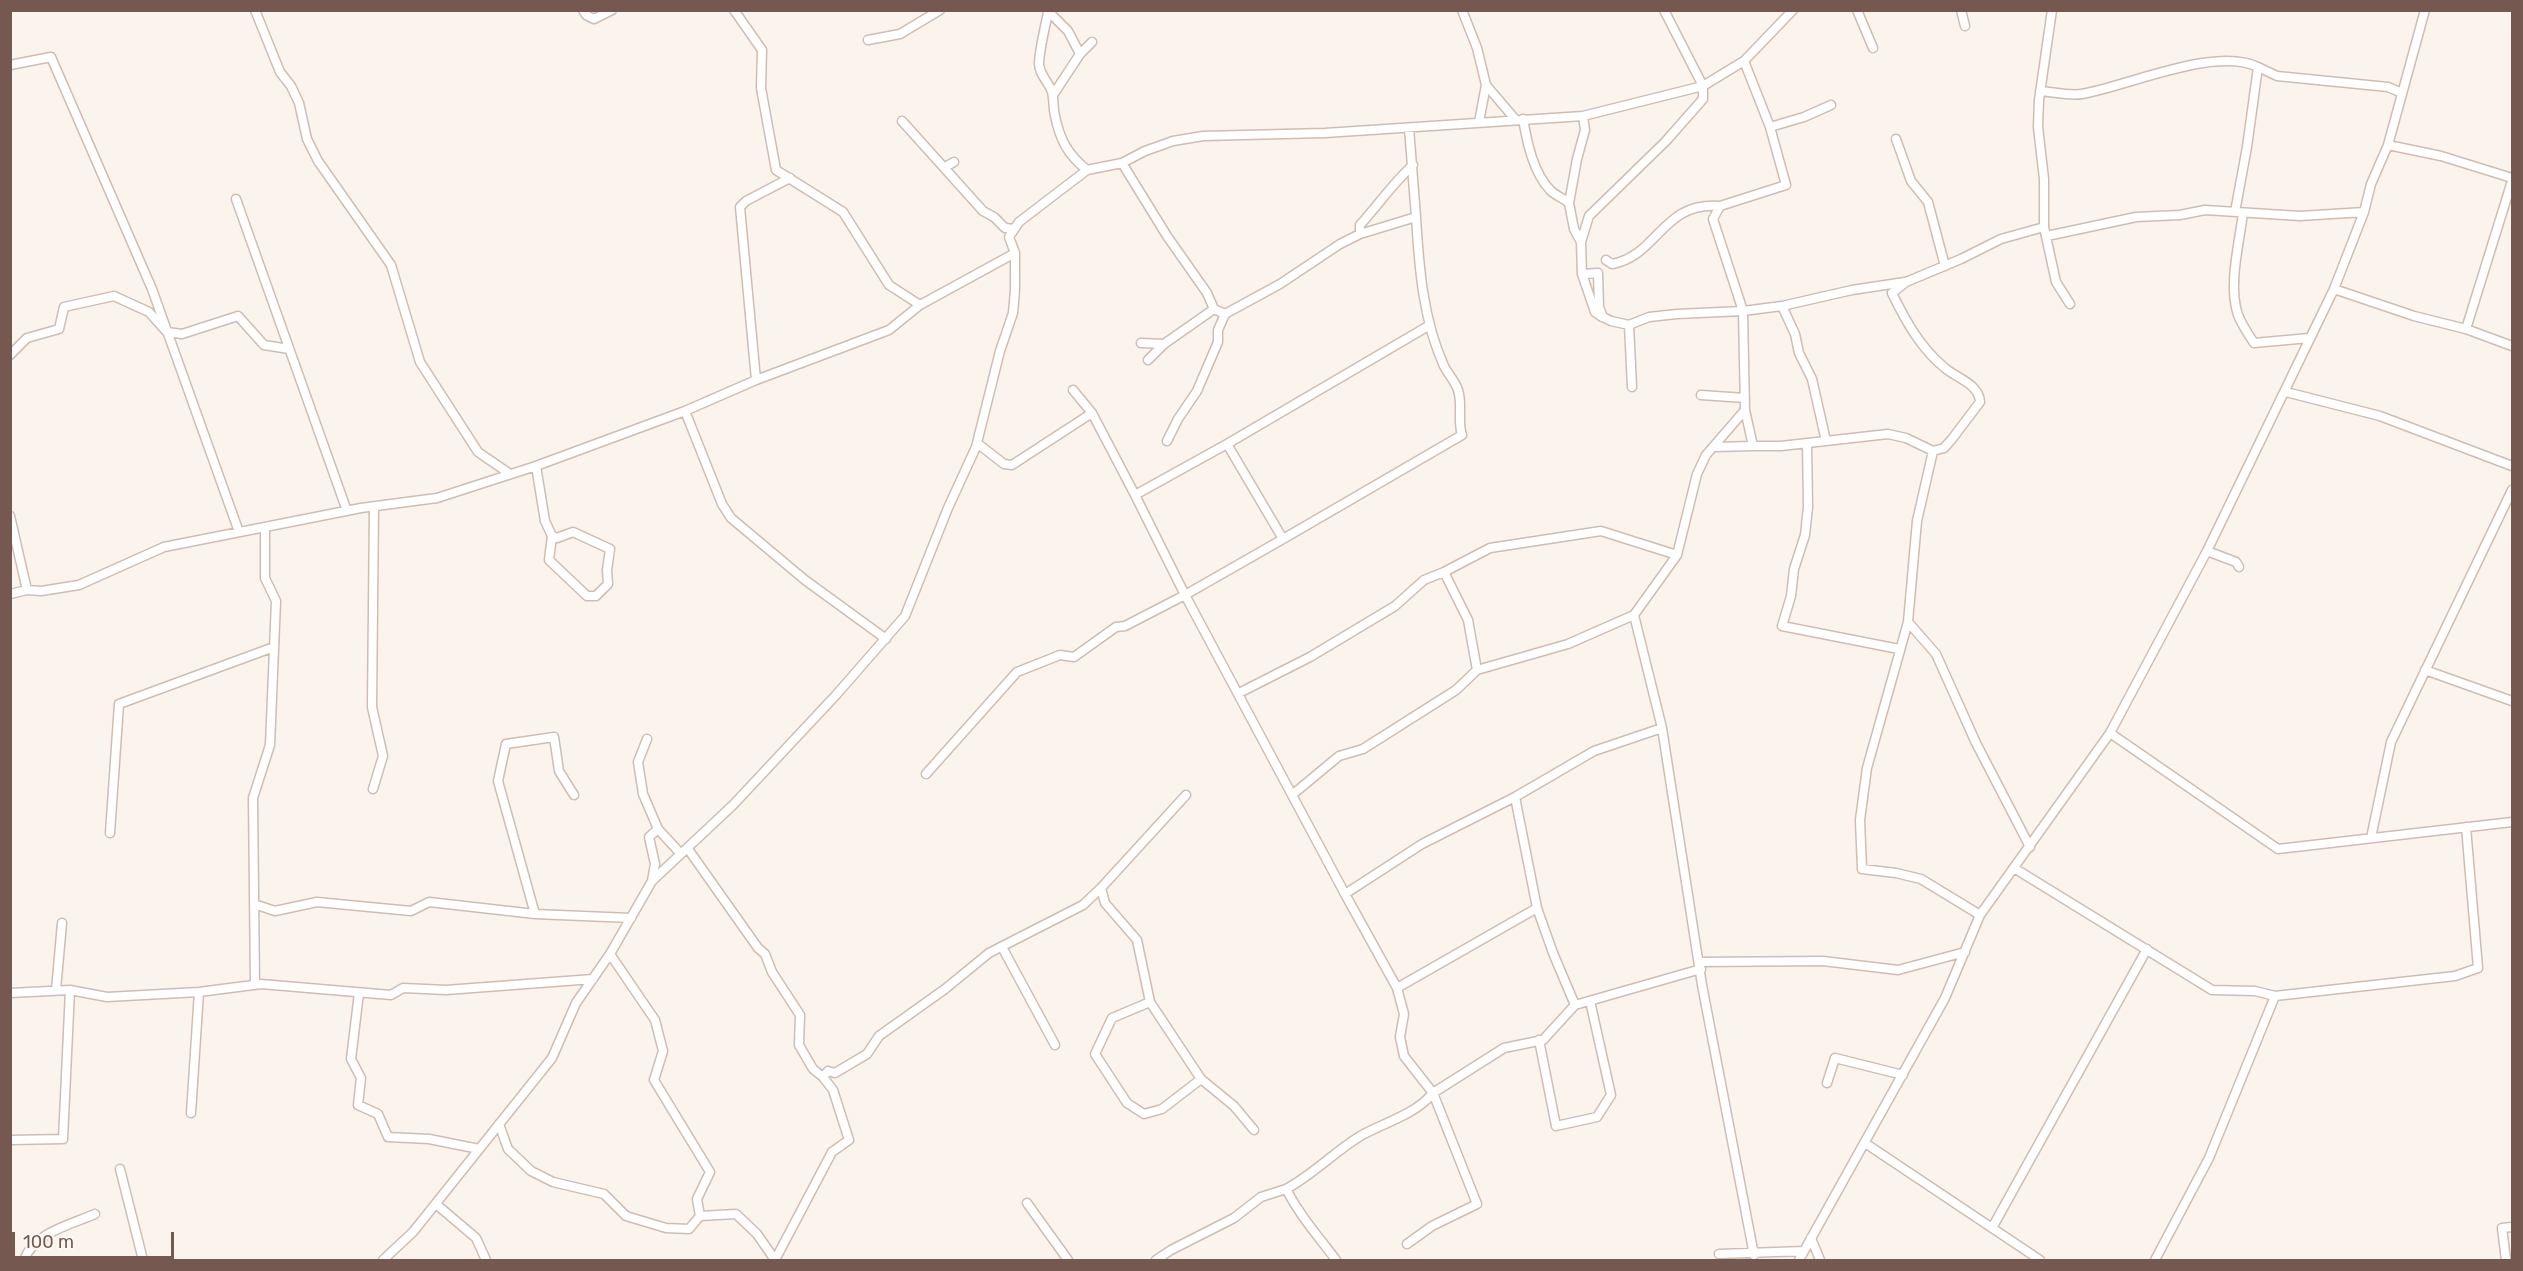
<!DOCTYPE html>
<html>
<head>
<meta charset="utf-8">
<style>
	body { margin:0 }
	#map { position:relative; width:2523px; height:1271px; overflow:hidden; background:#fbf4ec; font-family:Rubik,sans-serif }
	canvas { display:block }
	.frame { position:absolute; inset:0; border:12px solid #755950; pointer-events:none }
	.scale { position:absolute; left:12px; top:1232px; width:162px; height:27px; box-sizing:border-box; border:3px solid #755950; border-top:0; padding-left:8px; font-size:18px; line-height:21px; white-space:nowrap; color:#755950; -webkit-text-stroke:4px #fef8f3; paint-order:stroke }
</style>
</head>
<body>
<div id="map">
<canvas width="2523" height="1271"></canvas>
<div class="frame"></div>
<div class="scale">100 m</div>
</div>
<script>
const ctx = document.querySelector('canvas').getContext('2d');
ctx.lineJoin = 'round';
function stroke(path, color, width, dash) { ctx.strokeStyle = color; ctx.lineWidth = width; ctx.lineCap = dash ? 'butt' : 'round'; ctx.setLineDash(dash || []); ctx.stroke(path); }
const street = new Path2D(`
	M255,10L280,72L291,86L299,103L307,139L318,161L391,265L420,362L478,452L510,474
	M583,10L586,15L594,19L612,10
	M734,10L762,50L761,88L776,170L843,212L889,285L920,305
	M1047,10L1068,31L1080,54L1053,95
	M1462,10L1477,48L1486,85L1479,122
	M1664,10L1703,86V99L1666,141L1589,216L1581,242L1582,274L1598,273L1599,307L1603,317L1611,321L1629,325L1649,317L1677,314L1743,311L1745,410L1753,446H1781L1888,434L1906,438L1933,451L1944,448L1952,439L1980,402C1979,384 1958,379 1945,368C1921,349 1905,320 1892,293L1906,282L1961,259L2001,239L2044,227
	M1857,10L1873,48
	M1961,10L1965,26
	M2052,10L2039,100L2038,127L2044,179V227L2056,282L2070,304
	M1048,12C1045,28 1040,46 1039,63C1039,75 1049,82 1052,92C1054,100 1053,108 1055,116C1060,140 1068,155 1087,170
	M868,40L900,34L940,10
	M1080,54L1092,42
	M1744,61L1770,127L1786,185L1720,206L1713,219L1743,311L1782,306L1795,334L1799,353L1812,379L1826,441
	M10,65L51,57L152,289L239,532
	M1486,85L1515,119
	M2040,91C2053,92 2069,96 2082,94C2128,86 2215,46 2258,67
	M1523,119C1527,142 1533,172 1550,190C1556,196 1563,198 1569,203
	M902,121L983,211L994,217L1005,228L1014,229
	M1770,127L1804,117L1831,105
	M1409,128L1416,217L1360,234V225C1379,204 1393,183 1413,165
	M1896,139L1911,181L1928,202L1945,266
	M2388,145L2441,156L2512,178
	M1122,163L1167,236L1207,293L1214,309L1225,314L1280,284L1340,244L1360,234
	M945,167L954,162
	M236,199L347,511
	M2235,212L2247,147L2258,67L2277,76L2388,87L2402,93
	M2243,213C2239,245 2228,285 2238,315C2242,325 2248,334 2254,343L2309,338
	M2047,236L2136,217L2180,215L2205,210L2300,216L2364,212
	M1581,242L1574,229L1569,203L1577,159L1585,130L1583,116
	M1606,260L1612,264C1659,255 1662,201 1720,206
	M1582,274L1595,312L1602,317
	M2334,289L2414,316L2466,329L2512,346
	M1782,306L1852,290L1905,282
	M1629,325L1632,387
	M2466,329L2512,181
	M1141,343L1164,344L1214,309
	M10,355L27,338L59,329L64,307L114,296L149,312L167,332L182,334L238,316L264,345L289,349
	M1148,360L1164,344
	M756,380L740,207L746,201L790,178
	M1073,390L1092,413L1135,495
	M2286,392L2380,416L2512,466
	M1701,395L1745,398
	M685,411L722,504L731,518L805,580L886,639
	M1167,441L1178,419L1197,391L1218,342V330L1225,314
	M977,443L1004,464L1012,465L1092,413
	M1807,443L1808,507L1805,535L1794,569L1791,596L1782,626L1899,649
	M1227,444L1283,539L1185,595L1135,495L1227,444L1430,325
	M1714,447L1753,446
	M1933,451L1917,521L1908,622L1867,768L1860,820L1862,869L1896,873L1921,879L1980,915
	M536,466L545,521L552,536L557,538L573,532L610,549L607,570L608,584L596,596H587L549,560L552,536
	M10,516L27,590
	M1283,539L1462,435C1457,420 1463,405 1458,390C1455,381 1448,374 1444,366C1423,320 1419,267 1416,217
	M2207,551L2236,562L2239,567
	M1677,555L1601,531L1490,548L1444,572L1468,620L1477,670L1568,644L1634,615L1677,555L1697,474L1706,455L1745,410
	M10,594L27,590L41,591L79,585L164,547L361,508L437,498L536,466L685,411L756,380L889,330L920,305L1015,253L1009,237L1019,222L1087,170L1122,163L1145,151L1173,141L1203,136L1325,133L1583,116L1703,86L1744,61L1793,10
	M1634,615L1662,728L1702,985L1754,1255
	M1908,622L1936,654L1976,743L2030,847
	M2425,670L2512,701
	M1239,693L1310,657L1395,606L1424,580L1444,572
	M1662,728L1594,751L1515,797L1537,908L1553,953L1575,1005L1701,969
	M2110,733L2278,849L2512,822
	M647,739L638,762L643,794L658,829
	M926,774L1017,672L1060,655L1074,657L1116,627L1125,626L1185,595L1345,894
	M373,789L383,756L372,707L374,507
	M1292,795L1339,756L1363,749L1456,690L1477,670
	M1515,797L1422,844L1345,894L1397,988L1537,908
	M110,833L119,704L274,647
	M2371,838L2391,742L2512,490
	M688,849L758,948L765,954L772,972L800,1015L799,1045L813,1069L823,1077L828,1071L835,1073L867,1054L879,1036L945,989L989,953L1083,905L1101,888L1105,903L1137,940L1150,1002L1201,1079L1162,1109L1144,1114L1127,1103L1095,1054L1112,1018L1150,1002
	M2014,868L2212,990L2255,991L2275,996L2455,976L2478,968L2466,827
	M652,881L655,864L649,837L658,829L681,854
	M1101,888L1186,795
	M254,904L275,911L317,902L411,911L429,902L535,914L631,918
	M535,914L498,781L506,744L554,737L559,771L574,795
	M1002,947L1055,1045
	M1700,962L1823,961L1898,970L1965,952
	M255,985L253,798L270,745L276,601L265,578V527
	M1397,988L1404,1014L1400,1037L1404,1056L1433,1093L1504,1048L1543,1040L1575,1005
	M56,990L62,923
	M10,993L70,990L107,997L199,992L261,984L391,995L403,988L446,990L593,979
	M359,993L351,1059L361,1078L358,1105L378,1114L388,1137L429,1139L479,1149
	M1539,1040L1556,1126L1597,1117L1611,1095L1590,1001
	M1201,1079L1234,1106L1254,1130
	M1827,1083L1835,1058L1903,1075
	M191,1113L199,992
	M499,1124L508,1149L531,1171L553,1182L604,1194L626,1216L666,1228L689,1229L700,1216L697,1199L710,1172L654,1080L663,1051L655,1020L610,954
	M10,1140L63,1139L70,990
	M1865,1143L2040,1260
	M120,1169L143,1260
	M1027,1203L1068,1260
	M436,1204L476,1238L486,1260
	M700,1216L736,1214L757,1234L775,1260
	M1992,1228L2147,949
	M1811,1238L1820,1260
	M1719,1254L1804,1251
	M24,1260C34,1233 69,1225 95,1214
	M383,1260L413,1232L552,1058L576,1003L610,954L652,881L733,805L836,695L905,616L948,508L976,447L1000,351L1013,313L1015,290V253
	M775,1260L832,1152L849,1140L833,1090L823,1077
	M1156,1260L1171,1250L1234,1218L1261,1197L1286,1189
	M1336,1260C1318,1236 1300,1216 1286,1189C1314,1174 1335,1151 1362,1135C1386,1122 1416,1114 1433,1093L1477,1204L1432,1226L1407,1244
	M1799,1260L1945,998L1980,915L2110,733L2207,551L2334,289L2364,212L2371,184L2388,145L2425,10
	M2155,1260L2209,1158L2275,996
	M2506,1260L2502,1228L2512,1227`);
stroke(street, '#cfbdb4', 11);
stroke(street, '#fff', 8);
</script>
</body>
</html>
